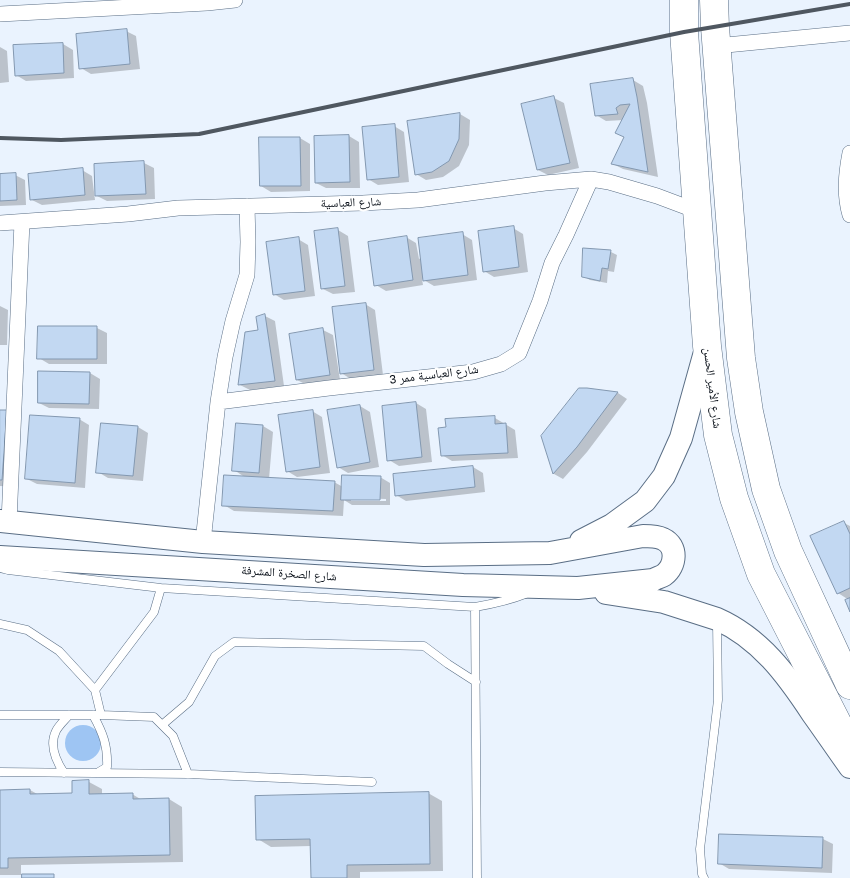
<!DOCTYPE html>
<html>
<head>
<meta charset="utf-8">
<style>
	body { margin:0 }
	canvas { display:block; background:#eaf3fe }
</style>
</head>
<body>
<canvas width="850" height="878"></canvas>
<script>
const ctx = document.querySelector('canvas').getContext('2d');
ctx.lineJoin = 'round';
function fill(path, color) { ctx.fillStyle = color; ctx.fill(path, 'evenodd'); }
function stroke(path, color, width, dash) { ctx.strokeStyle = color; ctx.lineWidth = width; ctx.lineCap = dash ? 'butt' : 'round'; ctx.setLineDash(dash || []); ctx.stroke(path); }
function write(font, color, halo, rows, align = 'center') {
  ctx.font = font + ' Arial,"Noto Naskh Arabic",sans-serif'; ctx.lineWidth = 4.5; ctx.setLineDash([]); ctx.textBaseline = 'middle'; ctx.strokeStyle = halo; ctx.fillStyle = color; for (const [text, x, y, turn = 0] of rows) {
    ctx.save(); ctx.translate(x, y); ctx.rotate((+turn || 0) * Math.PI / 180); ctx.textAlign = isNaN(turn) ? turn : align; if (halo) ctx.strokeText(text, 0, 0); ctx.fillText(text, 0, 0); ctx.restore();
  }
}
const green = new Path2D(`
	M65 743a18 18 0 1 1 36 0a18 18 0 1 1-36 0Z`);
const shadow = new Path2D(`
	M126,31L136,36L140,69L91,74L81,68Z
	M63,44L73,50L74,78L26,81L16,75Z
	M0,47L7,51L9,82L0,83Z
	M633,80L643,86L647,103L658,177L623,169L613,164L625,137L624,120L606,121L596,115Z
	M554,98L564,103L579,168L548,175L538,170Z
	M460,114L470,120L469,145L459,166L443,177L426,180L416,174L409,122Z
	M394,126L404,132L409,182L378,185L368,179Z
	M349,136L359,142L360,188H326L316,183Z
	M300,138L310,144V191L271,192L261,186Z
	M144,163L154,168L155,199L107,201L97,196L95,165Z
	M82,170L92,176L95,200L42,205L32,200Z
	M0,175H15L25,180L26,205L0,206Z
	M513,228L523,234L528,272L494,277L484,271Z
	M338,230L348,236L355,292L333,294L323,289Z
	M462,234L472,240L477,280L434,286L422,279L423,285L386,291L376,285L406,237L416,243L419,259Z
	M298,239L308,245L315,296L284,300L274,294Z
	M611,252L617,255L614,272L608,271L607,283L590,280L583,276Z
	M365,304L375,310L383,375L351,379L341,373Z
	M0,306L8,310L7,345H0Z
	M265,316L275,321L284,386L250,390L240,385Z
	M39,327L97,328L107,333V364H49L39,358Z
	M323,330L333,335L340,380L307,385L297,380Z
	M90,373L100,379L99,409L49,408L39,403Z
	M587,389L618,393L627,399L587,452L563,479L554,474L542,437Z
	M416,403L426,409L432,462L399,466L389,460L383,407Z
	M360,406L370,412L379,467L348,473L338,467Z
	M0,411H7L15,487L0,486Z
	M312,411L322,417L330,473L297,477L287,471Z
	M495,418L515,430L518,458L452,461L442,455Z
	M79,419L89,425L85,488L37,484L27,479Z
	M263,426L273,432L269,479L334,482L343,487L380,477L390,483V505H352L344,500L343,516L234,511L224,505L246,478L234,470ZM351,498L386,499V501H351Z
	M138,427L148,433L143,481L108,478L98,472Z
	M473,467L483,473L485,492L406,501L396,495Z
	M844,523L850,526V609L849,600L838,593Z
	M89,782L102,789V795L132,794L142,800L169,799L182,807L183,862L21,865V875H0V791L30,790L39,795L74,794Z
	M428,793L442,801L443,871L360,872V878H312L311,846L271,847L258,839Z
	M720,835L823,839L833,844L832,873L729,869L719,863Z`);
const building = new Path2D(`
	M127,29L130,64L79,69L76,34Z
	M63,43L64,73L15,76L13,45Z
	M633,78L637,97L648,172L611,164L624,137L615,133L630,104L620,105L616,108L618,114L595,116L590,84Z
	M554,96L570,163L537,170L521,104Z
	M460,113L459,139L449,161L432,172L415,175L407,121Z
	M395,124L399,177L367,180L362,127Z
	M349,135L350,182L315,183L314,136Z
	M259,137H300L301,186H260Z
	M144,161L146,194L95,196L94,164Z
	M83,168L85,195L30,200L28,174Z
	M16,173L17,200L0,201V174Z
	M514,226L519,267L483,272L478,231Z
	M338,228L345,286L321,289L314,231Z
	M463,232L468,275L423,281L418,238Z
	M407,236L413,280L374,286L368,242Z
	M299,237L305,291L273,295L266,242Z
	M583,248L611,250L608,269L602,268L600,281L582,277Z
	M366,303L374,370L340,374L332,307Z
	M265,314L275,381L238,385L245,332L258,330L256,317Z
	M38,326H97V359H37Z
	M323,328L330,375L296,380L289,334Z
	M38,371L90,372L89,404L38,403Z
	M579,388H587L618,392L577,447L553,474L541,436Z
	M416,402L422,457L387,461L382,406Z
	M360,405L370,462L337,468L327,410Z
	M0,410H7L2,480H0Z
	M313,410L320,467L286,472L278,415Z
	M30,415L80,418L75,483L25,479Z
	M495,416V424L506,423L508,453L441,456L438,428L446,427L445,419Z
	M101,423L138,426L133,476L96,473Z
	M236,423L263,425L259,473L232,471Z
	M473,466L475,487L395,496L393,474Z
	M224,475L335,481L333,511L222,506Z
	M342,475L381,476L380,500H341Z
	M844,521L850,534V588L837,594L810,536Z
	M850,598V612L845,600Z
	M89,780V794L133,793V799L169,798L170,855L8,858V868H0V790L30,789V794L72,793V781Z
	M429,792L430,864L347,865V878H311L310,839L256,840L255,796Z
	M719,834L823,837L822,868L718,864Z
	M22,874H54V878H22Z`);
const lane = new Path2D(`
	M0,568L8,570L161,588L475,607C492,604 508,601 525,594
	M475,607L477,878
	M0,624L27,630L59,651L95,690L101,715L154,717L173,736L188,774
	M95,690L154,612L161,588
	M0,715H101
	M93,715C103,733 108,746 107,767L97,773
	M162,725L189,702L215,656L234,642L424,646L448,664L476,682
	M0,772L188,774L372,782
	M64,773C56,761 49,745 56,731C59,725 65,720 69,715
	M704,878L702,874L700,849L718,700L717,621`);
const street = new Path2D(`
	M0,14L207,3L235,0
	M716,46L850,33
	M850,153C846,174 844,194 850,215
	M0,223L128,214L178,208L363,203L418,200L545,183L591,179L609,182L657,196L697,211
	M218,402L329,388L473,372L501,364L519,353L540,301L552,263L566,235L591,179
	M9,522L22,222
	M203,542L218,402L225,357L233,321L247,275L248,242L247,206`);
const secondary = new Path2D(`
	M0,521L203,542L424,555L550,553L643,536C650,536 657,536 663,539C678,546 676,566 664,575C661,577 656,578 653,580L578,588L463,585L0,557
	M581,541L612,525L645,501L664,476L681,438L705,352
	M606,593L664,602L717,619C760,638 787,675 812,713C825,731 837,749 850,767`);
const highway = new Path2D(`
	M684,0V32L707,346L718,435L734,498L761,574L850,748
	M714,0L715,27L741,358L749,412L766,489L788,551L850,685`);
const rail = new Path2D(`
	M0,138L61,140L199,134L684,32L850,4`);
const streetNames = [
	["شارع العباسية",351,203,-2],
	["شارع العباسية ممر 3",434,375,-7],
	["شارع الأمير الحسن",712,388,83],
	["شارع الصخرة المشرفة",289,574,4]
];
fill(green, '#9ec5f3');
fill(shadow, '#0003');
fill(building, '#c2d8f2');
stroke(building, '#8398b0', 1);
stroke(lane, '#5a6e85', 9);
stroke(street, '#5a6e85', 16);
stroke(secondary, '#5a6e85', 24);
stroke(highway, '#5a6e85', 29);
stroke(lane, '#fff', 8);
stroke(street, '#fff', 15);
stroke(secondary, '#fff', 22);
stroke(highway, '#fff', 28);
stroke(rail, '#4f5760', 4);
write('12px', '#060d16', '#fff', streetNames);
</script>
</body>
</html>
